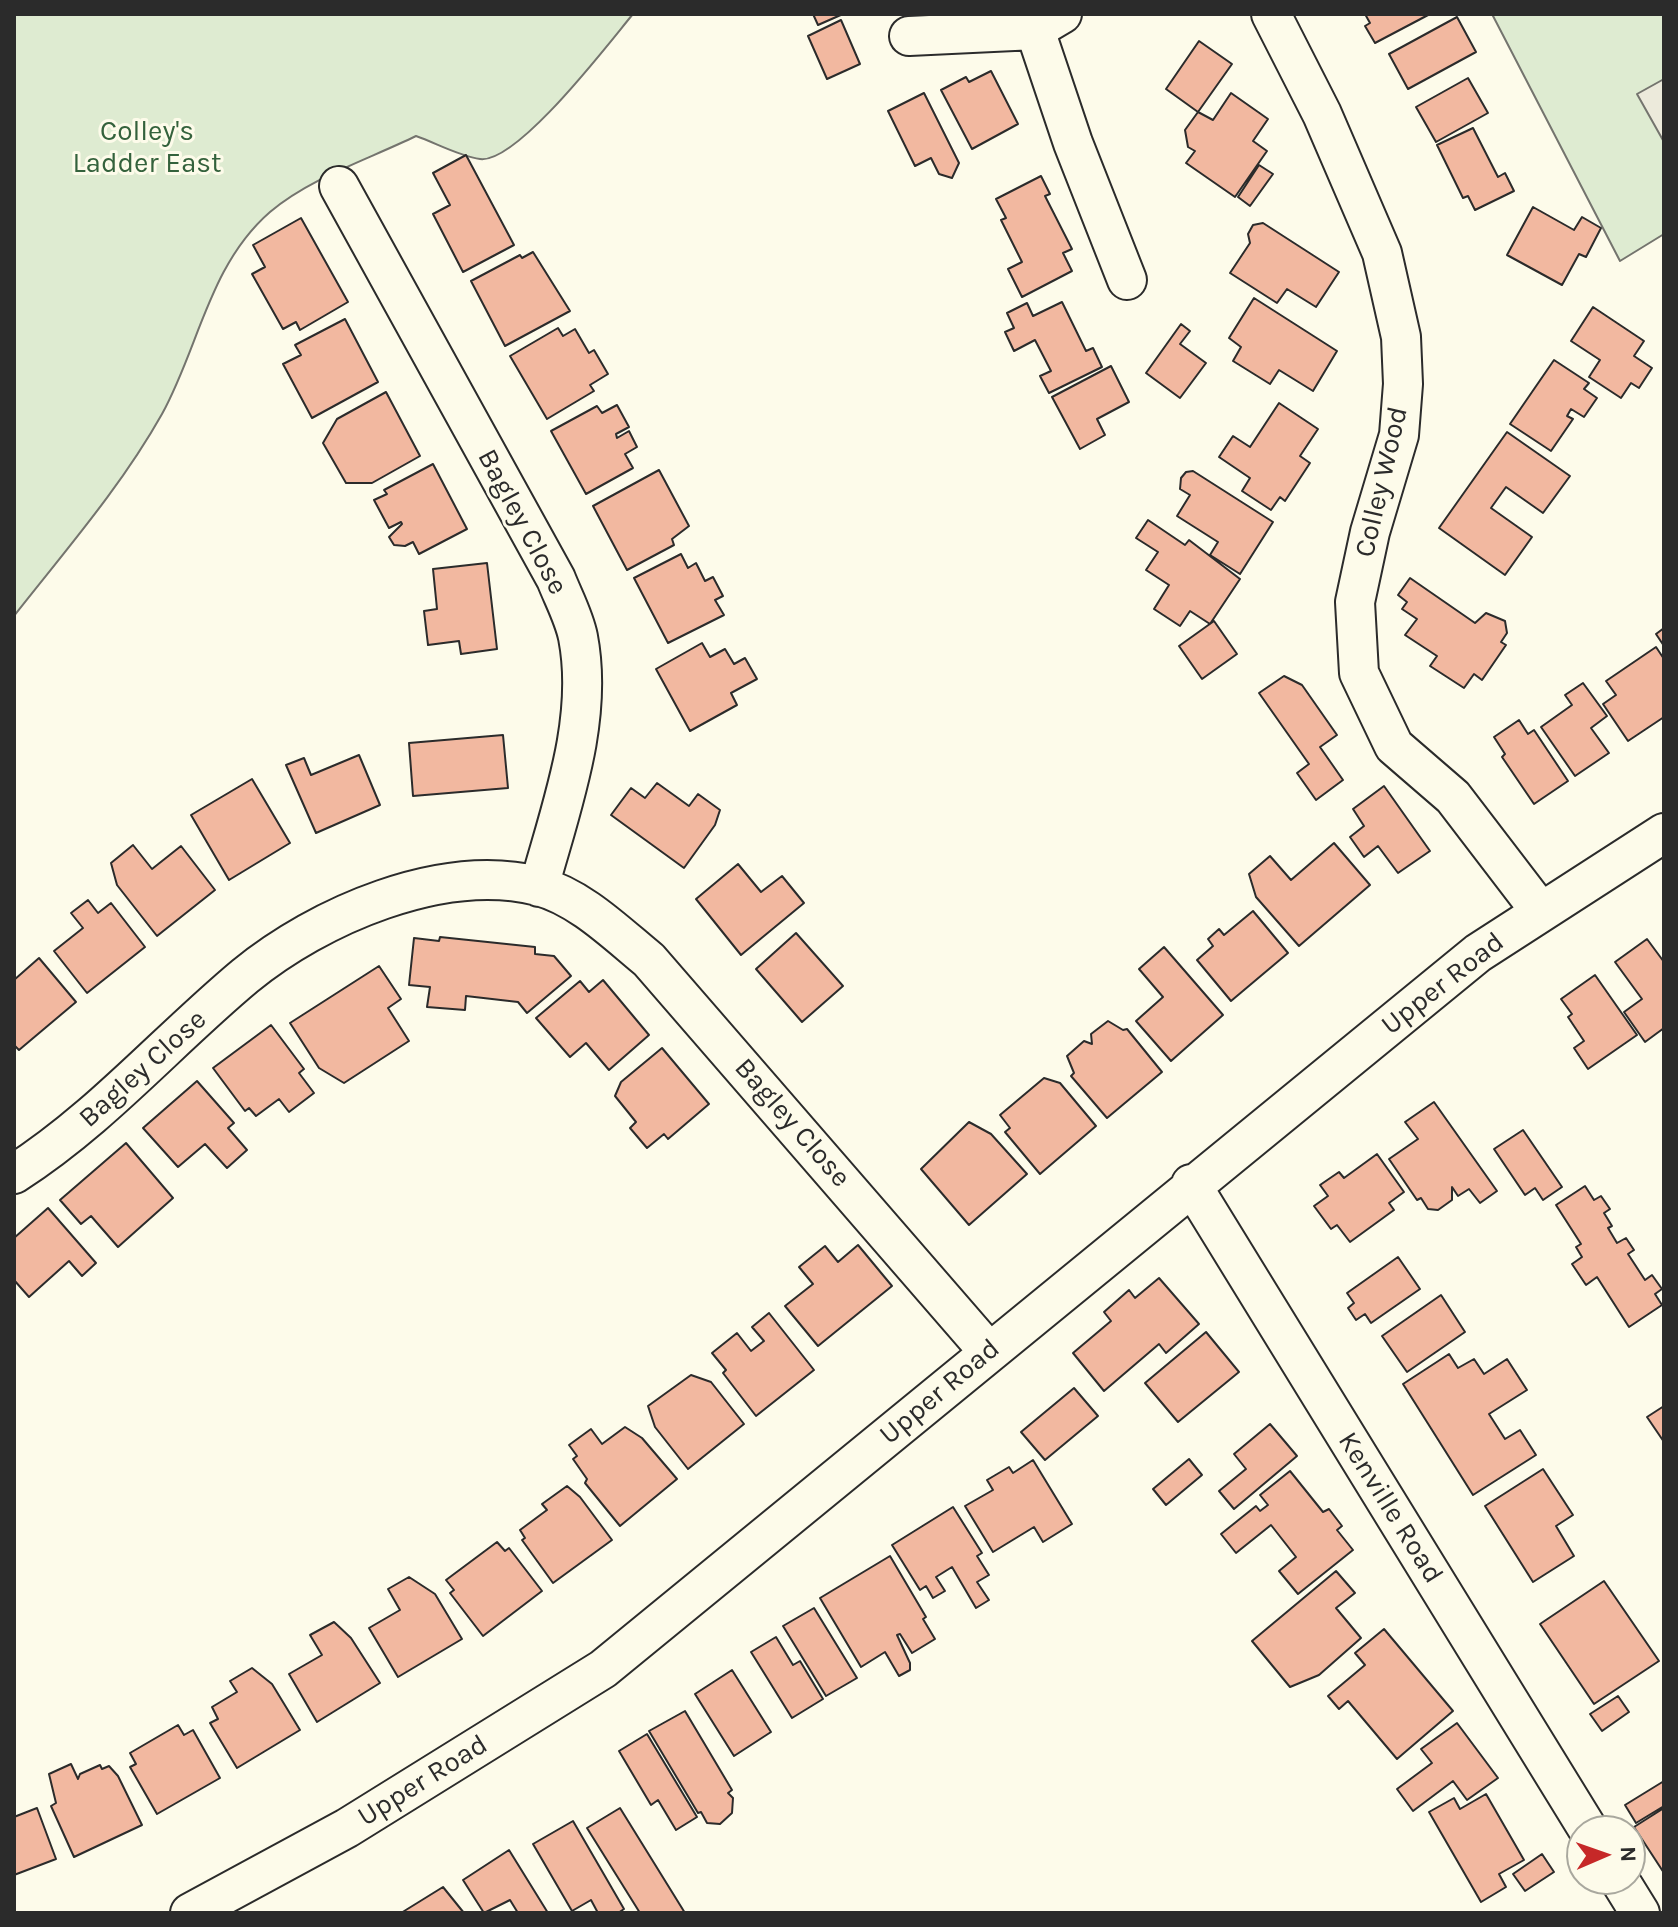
<!DOCTYPE html>
<html>
<head>
<meta charset="utf-8">
<style>
	body { margin:0 }
	#map { position:relative; width:1678px; height:1927px; overflow:hidden; background:#fdfbea; font-family:Karla,sans-serif }
	canvas { display:block }
	.frame { position:absolute; inset:0; border:16px solid #2b2b2b; pointer-events:none }
	.north { position:absolute; left:1566px; top:1815px; width:80px; height:80px; box-sizing:border-box; background:#fdfbea; border:2px solid #a9a89e; border-radius:50%; rotate:88deg; font-size:22px; font-weight:700; line-height:32px; text-align:center; color:#2b2b2b }
	.north::after { content:''; display:block; margin:auto; width:28px; height:36px; background:#c62828; clip-path:polygon(50% 0,100% 100%,50% 72%,0 100%) }
</style>
</head>
<body>
<div id="map">
<canvas width="1678" height="1927"></canvas>
<div class="frame"></div>
<div class="north">N</div>
</div>
<script>
const ctx = document.querySelector('canvas').getContext('2d');
ctx.lineJoin = 'round';
function fill(path, color) { ctx.fillStyle = color; ctx.fill(path, 'evenodd'); }
function stroke(path, color, width, dash) { ctx.strokeStyle = color; ctx.lineWidth = width; ctx.lineCap = dash ? 'butt' : 'round'; ctx.setLineDash(dash || []); ctx.stroke(path); }
function write(font, color, halo, rows, align = 'center') {
  ctx.font = font + ' Karla,sans-serif'; ctx.lineWidth = 6; ctx.setLineDash([]); ctx.textBaseline = 'middle'; ctx.strokeStyle = halo; ctx.fillStyle = color; for (const [text, x, y, turn = 0] of rows) {
    ctx.save(); ctx.translate(x, y); ctx.rotate((+turn || 0) * Math.PI / 180); ctx.textAlign = isNaN(turn) ? turn : align; if (halo) ctx.strokeText(text, 0, 0); ctx.fillText(text, 0, 0); ctx.restore();
  }
}
const green = new Path2D(`
	M14,14H633C608,44 517,164 480,159C459,156 436,143 416,136C369,159 310,178 270,212C209,265 199,347 162,414C121,487 65,551 14,616Z
	M1492,14H1664V234L1620,261Z`);
const parking = new Path2D(`
	M1664,79V142L1637,94Z`);
const building = new Path2D(`
	M813,14H843L818,25Z
	M1365,14H1430L1375,43L1365,26L1370,23Z
	M1457,17L1476,52L1408,89L1389,54Z
	M841,20L860,64L827,79L808,36Z
	M1199,41L1232,64L1198,112L1166,89Z
	M991,71L1018,124L972,149L941,90L966,77L969,82Z
	M1468,78L1488,113L1436,142L1416,107Z
	M924,93L959,163L952,178L939,174L931,158L915,166L888,111Z
	M1231,93L1268,119L1253,141L1267,151L1235,197L1186,163L1195,151L1188,147L1185,130L1198,112L1213,120Z
	M1473,128L1498,177L1505,173L1514,191L1475,210L1468,196L1463,198L1437,145Z
	M466,155L514,245L463,272L433,214L450,205L433,173Z
	M1259,165L1273,174L1250,206L1238,197Z
	M1041,176L1050,194L1045,196L1072,249L1063,253L1072,271L1022,297L1008,269L1022,262L1001,220L1006,218L996,199Z
	M1533,207L1574,230L1582,217L1601,228L1586,257L1579,254L1562,285L1507,255Z
	M301,218L348,302L300,330L296,322L283,329L252,274L265,267L253,245Z
	M1263,223L1339,272L1316,307L1287,289L1277,303L1230,273L1250,243L1248,234L1253,225Z
	M533,252L570,311L505,346L471,281L520,255L522,258Z
	M1254,298L1337,351L1313,391L1279,370L1270,384L1233,361L1241,347L1229,338Z
	M1062,302L1086,351L1093,348L1102,367L1049,393L1040,376L1051,371L1035,340L1014,351L1005,332L1014,328L1007,313L1027,303L1033,316Z
	M1593,307L1644,341L1634,356L1652,368L1639,388L1631,383L1621,398L1589,377L1600,360L1571,341Z
	M345,319L378,382L312,418L283,364L301,355L295,345Z
	M1181,324L1190,331L1180,344L1206,363L1180,398L1146,373Z
	M558,328L563,336L575,329L589,353L594,350L608,374L590,385L594,391L547,419L510,356Z
	M1554,360L1589,383L1584,389L1597,398L1584,417L1571,409L1567,416L1573,419L1551,451L1510,424Z
	M1111,366L1129,402L1097,419L1105,435L1080,449L1052,397Z
	M386,392L420,456L372,483H346L323,443L337,419Z
	M1279,403L1318,429L1300,456L1310,463L1285,501L1280,497L1271,510L1242,491L1250,478L1219,457L1233,436L1250,447Z
	M617,405L629,427L616,434L617,438L629,431L637,447L625,454L633,468L586,494L551,431L597,406L602,413Z
	M1507,432L1570,476L1543,513L1506,487L1491,508L1532,537L1505,575L1439,528Z
	M433,464L467,529L419,554L413,542L405,546L394,545L389,537L402,524L401,522L389,528L374,500L387,494L384,490Z
	M659,470L689,526L672,539L674,545L627,570L593,506Z
	M1193,471L1273,522L1240,574L1210,555L1218,542L1177,516L1190,495L1180,489L1181,478L1186,472Z
	M1148,520L1185,545L1189,540L1240,579L1210,624L1190,611L1180,626L1154,609L1169,585L1146,570L1158,552L1136,538Z
	M681,554L688,568L696,563L705,581L713,577L723,596L715,600L724,615L668,643L634,578Z
	M487,563L497,649L461,654L459,641L428,645L424,611L437,609L433,569Z
	M1410,578L1475,623L1486,613L1505,621L1507,633L1501,642L1506,645L1482,680L1474,674L1464,688L1430,666L1437,656L1405,635L1417,619L1402,609L1407,602L1398,595Z
	M1214,621L1237,654L1202,679L1179,646Z
	M1664,628V646L1656,634Z
	M702,643L710,657L725,649L734,664L745,658L757,679L731,693L737,705L690,731L656,669Z
	M1656,647L1664,659V717L1628,741L1603,704L1616,695L1606,681Z
	M1284,676L1302,685L1337,735L1320,747L1343,780L1316,800L1297,773L1309,764L1259,693Z
	M1583,683L1607,716L1591,728L1609,753L1575,776L1541,727L1572,705L1565,695Z
	M1519,720L1528,734L1534,730L1568,781L1534,804L1502,757L1505,754L1494,737Z
	M503,735L508,788L413,796L409,743Z
	M359,755L380,805L316,833L286,765L304,758L311,775Z
	M252,779L290,843L229,880L191,815Z
	M657,783L689,806L698,794L720,810L715,825L684,868L611,815L631,788L645,798Z
	M1384,786L1430,851L1398,873L1378,846L1364,857L1350,837L1364,826L1353,809Z
	M1334,843L1370,885L1299,946L1256,897L1249,874L1270,856L1291,880Z
	M133,845L152,869L181,846L215,890L157,936L117,885L111,863Z
	M738,864L761,892L782,876L804,903L741,955L696,899Z
	M88,900L98,913L111,903L145,947L87,993L54,951L83,928L71,913Z
	M1253,911L1288,953L1231,1001L1197,960L1213,946L1208,939L1219,929L1224,935Z
	M796,933L843,986L802,1022L756,969Z
	M440,937L535,947V954L554,956L571,976L527,1013L518,1002L466,996L465,1010L427,1007L430,987L409,985L414,938L439,941Z
	M1647,939L1664,962V1028L1645,1042L1624,1012L1642,999L1615,962Z
	M1164,947L1223,1015L1171,1061L1136,1021L1163,997L1139,969Z
	M39,958L76,1002L19,1050L14,1045V980Z
	M379,966L401,999L388,1008L409,1041L344,1083L319,1068L290,1023Z
	M1595,975L1637,1035L1588,1069L1574,1048L1584,1041L1568,1017L1572,1014L1561,999Z
	M603,980L649,1035L609,1070L586,1043L570,1057L536,1018L580,981L589,992Z
	M1108,1021L1123,1030L1127,1029L1162,1072L1107,1118L1071,1076L1074,1073L1067,1056L1084,1041L1092,1044L1091,1034Z
	M271,1025L304,1069L299,1073L314,1093L289,1112L279,1099L256,1116L249,1108L245,1111L213,1068Z
	M662,1048L709,1104L668,1139L664,1134L647,1148L630,1128L636,1122L615,1096L621,1082Z
	M1044,1078L1060,1083L1096,1126L1040,1174L1005,1132L1010,1128L1000,1115Z
	M197,1081L234,1123L228,1128L247,1150L227,1168L205,1144L178,1167L143,1128Z
	M1434,1102L1497,1191L1480,1203L1469,1189L1458,1196L1452,1187V1200L1438,1210L1428,1209L1421,1198L1417,1200L1389,1159L1418,1139L1405,1122Z
	M969,1122L991,1134L1027,1174L969,1225L921,1169Z
	M1523,1130L1562,1187L1543,1200L1535,1188L1525,1195L1494,1149Z
	M126,1143L173,1198L118,1247L91,1216L81,1224L60,1200Z
	M1377,1154L1404,1192L1389,1203L1394,1210L1350,1242L1337,1225L1331,1229L1314,1206L1328,1196L1320,1185L1339,1172L1344,1178Z
	M1585,1186L1594,1200L1601,1196L1610,1209L1604,1213L1612,1226L1608,1228L1617,1243L1626,1238L1634,1250L1628,1254L1645,1280L1652,1275L1662,1289L1655,1294L1662,1305L1629,1327L1597,1277L1586,1285L1572,1264L1582,1257L1576,1247L1581,1244L1556,1205Z
	M48,1208L96,1263L82,1276L69,1261L29,1297L14,1280V1238Z
	M858,1245L892,1286L818,1346L785,1306L813,1284L799,1267L825,1246L838,1262Z
	M1398,1257L1420,1289L1371,1323L1365,1314L1356,1320L1348,1308L1354,1303L1347,1293Z
	M1159,1278L1199,1324L1166,1353L1159,1344L1104,1391L1073,1353L1111,1321L1104,1312L1129,1290L1135,1298Z
	M1441,1295L1465,1332L1407,1372L1382,1336Z
	M769,1313L814,1370L756,1416L723,1373L726,1370L712,1353L737,1333L751,1351L764,1341L752,1327Z
	M1206,1332L1239,1372L1178,1422L1145,1383Z
	M1449,1354L1458,1368L1474,1359L1484,1374L1507,1359L1527,1390L1489,1414L1505,1439L1520,1430L1536,1455L1473,1495L1403,1384Z
	M691,1375L711,1382L744,1424L688,1469L655,1427L648,1406Z
	M1074,1388L1098,1416L1045,1460L1021,1432Z
	M1664,1406V1442L1647,1417Z
	M1270,1424L1297,1456L1234,1509L1219,1491L1246,1469L1234,1454Z
	M625,1427L642,1438L677,1479L620,1526L585,1483L587,1479L573,1459L577,1456L569,1445L591,1429L602,1444Z
	M1189,1459L1202,1475L1166,1505L1153,1489Z
	M1033,1460L1072,1524L1043,1542L1034,1527L993,1552L965,1506L993,1490L987,1480L1009,1467L1013,1473Z
	M1543,1469L1573,1515L1556,1526L1574,1556L1533,1582L1485,1506Z
	M1290,1471L1323,1512L1329,1509L1342,1526L1337,1530L1353,1550L1298,1594L1279,1571L1296,1557L1271,1525L1236,1553L1221,1534L1256,1506L1260,1511L1268,1505L1260,1495Z
	M567,1486L580,1497L612,1540L553,1583L522,1540L525,1538L520,1530L547,1510L542,1504Z
	M953,1507L982,1553L977,1556L989,1575L977,1582L989,1600L976,1608L952,1567L936,1577L945,1591L933,1598L926,1586L920,1590L892,1545Z
	M497,1542L505,1551L509,1548L542,1591L483,1636L450,1593L454,1590L446,1580Z
	M890,1556L926,1617L923,1619L935,1639L912,1653L900,1634L897,1635L910,1663V1670L899,1676L885,1652L861,1667L820,1598Z
	M1336,1571L1355,1593L1336,1608L1361,1638L1319,1675L1290,1687L1252,1641Z
	M409,1577L435,1594L462,1639L398,1677L369,1628L400,1610L388,1589Z
	M1604,1581L1659,1661L1594,1704L1540,1624Z
	M814,1608L857,1678L826,1696L783,1626Z
	M334,1622L351,1638L380,1683L317,1722L289,1674L322,1655L310,1635Z
	M1384,1629L1453,1711L1397,1759L1348,1701L1339,1709L1328,1696L1365,1665L1355,1653Z
	M776,1637L793,1665L800,1661L823,1699L792,1718L751,1652Z
	M252,1668L272,1684L300,1730L237,1768L210,1723L218,1719L212,1707L237,1692L230,1681Z
	M732,1670L771,1732L734,1756L695,1694Z
	M1618,1696L1629,1712L1602,1731L1590,1714Z
	M685,1711L732,1790L728,1793L733,1798L732,1813L720,1824L707,1823L701,1812L698,1813L649,1731Z
	M1457,1723L1498,1778L1467,1800L1453,1781L1413,1811L1397,1789L1432,1763L1421,1749Z
	M178,1725L184,1735L193,1730L220,1778L157,1814L130,1767L136,1764L130,1753Z
	M647,1734L697,1817L676,1830L658,1800L651,1805L619,1751Z
	M71,1764L78,1779L80,1774L100,1765L102,1769L109,1766L118,1776L142,1825L74,1857L51,1806L56,1803L49,1774Z
	M1664,1781V1806L1636,1823L1625,1805Z
	M1486,1794L1524,1860L1499,1874L1506,1887L1481,1902L1429,1812L1454,1798L1460,1809Z
	M37,1808L56,1859L14,1875V1817Z
	M620,1808L685,1913H640L587,1828Z
	M1664,1808V1873L1634,1827Z
	M573,1821L624,1909L618,1913H598L591,1900L572,1911L533,1844Z
	M509,1850L548,1913H518L510,1900L484,1913L463,1880Z
	M1542,1854L1554,1872L1525,1891L1513,1874Z
	M443,1887L464,1913H401Z`);
const street = new Path2D(`
	M1271,14L1322,114L1382,253L1401,337L1403,384L1399,435L1370,532L1355,602L1359,673L1394,746L1453,797L1541,912
	M1035,30L1073,143L1127,280
	M909,36L1035,30L1062,14
	M339,186L556,579C563,597 574,617 578,637C594,720 561,807 539,887
	M14,1174C100,1119 166,1042 245,976C318,916 442,862 538,886C580,897 616,933 649,960L989,1352
	M1191,1184L1589,1831
	M1619,1879L1640,1913
	M190,1913L347,1828L603,1669L1478,953L1664,833`);
const parkNames = [
	["Colley's",147,132],
	["Ladder East",147,164]
];
const streetNames = [
	["Colley Wood",1382,482,-77],
	["Bagley Close",522,522,62],
	["Upper Road",1443,984,-38],
	["Bagley Close",143,1069,-42],
	["Bagley Close",792,1123,49],
	["Upper Road",940,1392,-40],
	["Kenville Road",1390,1508,58],
	["Upper Road",423,1781,-32]
];
fill(green, '#deebd1');
stroke(green, '#74746e', 2);
fill(parking, '#eceadb');
stroke(parking, '#74746e', 2);
fill(building, '#f2b8a0');
stroke(building, '#2b2b2b', 2);
stroke(street, '#2b2b2b', 42);
stroke(street, '#fdfbea', 38);
write('28px', '#34623c', '#fdfbea', parkNames);
write('28px', '#2b2b2b', '#fdfbea', streetNames);
</script>
</body>
</html>
